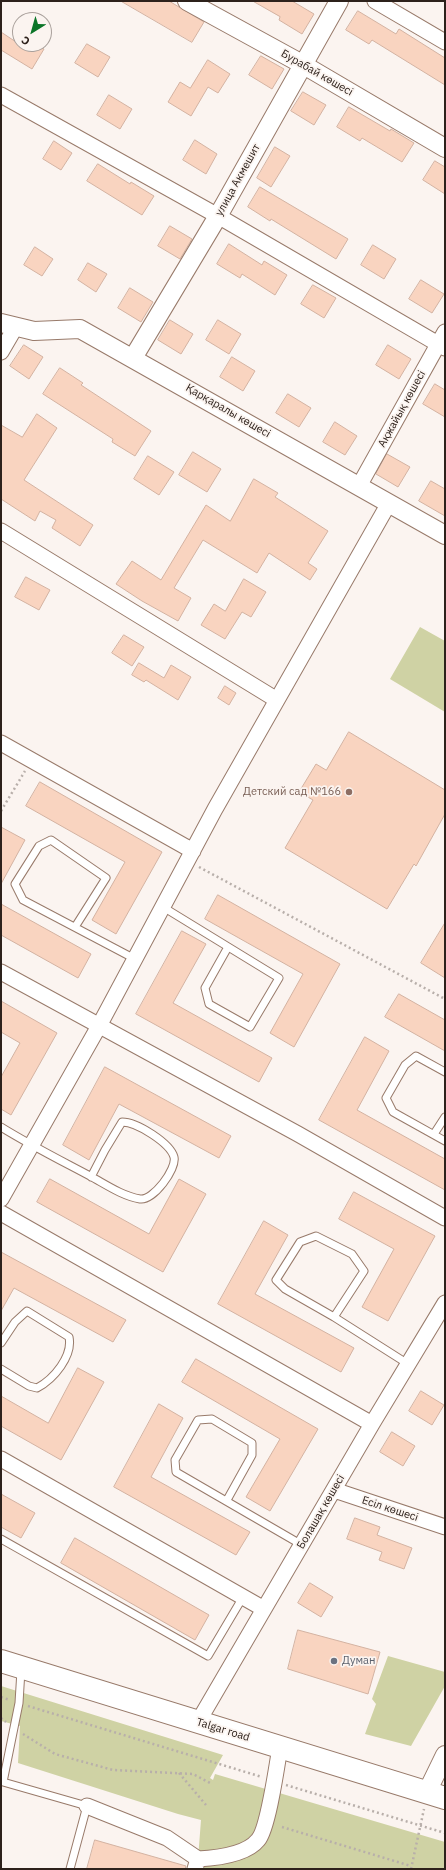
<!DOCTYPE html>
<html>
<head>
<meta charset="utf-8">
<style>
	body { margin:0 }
	#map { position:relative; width:446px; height:1870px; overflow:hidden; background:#fbf4f0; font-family:"IBM Plex Sans",sans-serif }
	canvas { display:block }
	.frame { position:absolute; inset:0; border:2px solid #2d211b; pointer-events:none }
	.north { position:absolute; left:12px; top:12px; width:40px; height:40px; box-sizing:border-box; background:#fbf4f0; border:1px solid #a9a09b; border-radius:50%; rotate:217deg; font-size:11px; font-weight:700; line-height:16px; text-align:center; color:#2d211b }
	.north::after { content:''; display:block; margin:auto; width:14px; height:18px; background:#0b7528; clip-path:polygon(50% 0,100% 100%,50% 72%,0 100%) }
</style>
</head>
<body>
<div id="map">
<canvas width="446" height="1870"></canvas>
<div class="frame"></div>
<div class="north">С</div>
</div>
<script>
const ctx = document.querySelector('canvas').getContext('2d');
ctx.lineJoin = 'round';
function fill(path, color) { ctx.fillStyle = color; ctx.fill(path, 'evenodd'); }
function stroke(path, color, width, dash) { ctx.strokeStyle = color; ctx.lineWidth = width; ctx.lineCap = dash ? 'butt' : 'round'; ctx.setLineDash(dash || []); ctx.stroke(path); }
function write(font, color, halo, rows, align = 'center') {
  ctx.font = font + ' "IBM Plex Sans",sans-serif'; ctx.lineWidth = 3.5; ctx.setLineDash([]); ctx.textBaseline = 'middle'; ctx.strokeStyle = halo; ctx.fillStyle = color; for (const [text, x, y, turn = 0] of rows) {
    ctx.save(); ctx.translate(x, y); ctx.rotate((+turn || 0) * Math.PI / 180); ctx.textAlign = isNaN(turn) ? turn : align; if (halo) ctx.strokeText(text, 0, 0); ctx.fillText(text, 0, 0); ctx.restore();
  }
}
const green = new Path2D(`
	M420,627L445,641V712L390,679Z
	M388,1656L445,1672V1686L411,1746L365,1734L376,1704L372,1699Z
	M1,1686L223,1755L210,1778L213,1780L215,1774L445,1842V1869H195L198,1859L201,1820L178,1814L18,1763L20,1726L1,1721Z`);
const building = new Path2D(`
	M121,1H169L204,22L192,42Z
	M253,1H292L314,14L302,34L279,20L280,17Z
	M358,11L396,34L399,29L445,58V85L372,40L369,44L346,30Z
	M1,32L19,44H36L44,49L32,69L1,50Z
	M87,44L110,57L98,77L75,63Z
	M261,56L284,69L272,89L249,75Z
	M208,60L230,74L218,93L208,87L191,116L168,102L180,82L190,88Z
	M303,92L326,105L314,125L291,111Z
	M109,95L132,109L120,129L97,115Z
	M349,107L390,131L391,129L414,143L402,162L362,138L360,141L337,127Z
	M195,140L217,154L206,174L183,160Z
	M54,141L72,153L61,170L43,159Z
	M275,147L290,156L271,187L257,178Z
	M435,161L445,167V194L423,180Z
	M98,164L130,184L131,182L154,196L142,215L87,181Z
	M260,187L348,239L336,259L271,219L270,221L248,207Z
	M170,226L192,239L180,259L158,246Z
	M229,244L262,265L264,261L287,275L275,295L242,274L240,278L217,264Z
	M373,245L396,259L384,279L361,265Z
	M35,247L53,259L42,276L24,265Z
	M88,263L107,274L96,292L78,280Z
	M421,280L444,294L432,313L409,299Z
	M313,285L336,298L324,318L301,304Z
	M130,288L153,302L141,322L118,308Z
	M170,320L193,334L181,354L158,340Z
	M218,320L241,334L229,354L206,340Z
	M24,345L43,357L29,379L10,366Z
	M388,345L411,359L399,379L376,365Z
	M232,357L255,371L243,391L220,377Z
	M60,368L83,383L81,385L151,431L135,456L112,442L113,439L43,394Z
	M435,384L445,390V417L423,404Z
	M288,394L311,408L299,427L276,413Z
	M37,414L57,428L24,480L93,525L80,546L52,528L56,520L40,511L35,521L1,499V425L22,437Z
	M335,422L357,436L345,455L323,442Z
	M193,452L221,469L207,492L179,475Z
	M387,454L410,467L398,487L376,474Z
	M148,456L174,472L159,495L134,479Z
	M254,479L278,493L275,497L328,531L308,563L317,569L310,580L269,553L257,573L203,540L174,588L191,598L178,621L142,601L116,584L132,561L161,580L206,505L230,521Z
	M431,481L445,489V516L419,501Z
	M26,577L50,590L39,610L15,597Z
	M244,579L266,592L251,617L242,612L225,639L201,625L214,604L225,611Z
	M124,635L144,647L132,666L112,653Z
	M139,663L164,678L171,665L191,677L178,700L146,680L144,682L132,675Z
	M225,686L236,693L229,705L218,698Z
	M349,732L445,790V814L416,866L414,864L387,909L285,848L313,800L299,792L316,764L326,770Z
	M40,782L162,852L116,934L92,920L125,862L26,806Z
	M1,827L25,840L1,884Z
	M218,895L340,964L294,1047L270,1033L303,974L205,919Z
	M1,904L91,954L78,978L1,935Z
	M445,923V978L421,963Z
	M182,931L206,944L173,1003L272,1058L259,1082L136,1014Z
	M399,994L445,1020V1051L385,1017Z
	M1,1001L57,1033L11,1115L1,1109V1077L20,1043L1,1032Z
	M365,1037L389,1051L357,1110L445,1159V1190L319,1120Z
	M105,1067L231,1136L219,1158L119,1104L89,1160L63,1145Z
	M50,1179L149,1234L179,1179L206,1194L163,1272L37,1202Z
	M354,1192L435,1236L388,1321L362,1307L394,1249L339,1219Z
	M264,1221L288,1235L255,1294L354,1348L341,1372L218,1304Z
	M1,1252L126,1320L113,1342L14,1288L1,1311Z
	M196,1359L318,1429L270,1511L246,1497L280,1439L182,1382Z
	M78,1368L104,1382L61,1460L1,1426V1396L48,1423Z
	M421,1391L444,1405L432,1425L409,1411Z
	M159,1404L183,1418L151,1477L250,1532L236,1555L114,1487Z
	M392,1432L415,1446L403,1466L380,1452Z
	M1,1494L35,1513L21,1538L1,1527Z
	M355,1518L380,1527L377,1535L412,1548L404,1569L379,1560L382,1552L347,1539Z
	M75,1538L209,1615L195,1640L61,1563Z
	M310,1583L333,1597L321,1617L298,1603Z
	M298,1630L380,1652L368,1694L288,1669Z
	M95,1840L186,1866L185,1869H87Z`);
const path = new Path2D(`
	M1,811L25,771
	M199,867L445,999
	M1,1697L10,1700
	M28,1706L262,1777
	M1,1718L6,1722
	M23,1734L55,1754L113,1770L193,1774L212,1784
	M179,1773L206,1805
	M286,1785L445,1833
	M282,1827L411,1866
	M411,1869L424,1809`);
const service = new Path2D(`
	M163,907L279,978L250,1027L209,1004L205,988L228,947
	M75,927L106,878L51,840L39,846L15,884L23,900L135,959
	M445,1072L416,1056L405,1065L386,1098L393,1112L445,1141
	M1,1127C30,1145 60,1160 90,1176C105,1184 122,1196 140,1199C153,1201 177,1169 174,1157C170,1143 137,1122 122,1122L105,1150L91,1177
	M434,1134L445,1117
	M334,1317L364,1271L352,1254L316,1236L300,1242L276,1280L285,1289L334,1317L408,1364
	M1,1343L15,1322L27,1311L69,1337C73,1356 54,1379 37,1388L29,1386L1,1369
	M227,1500L252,1455V1443L212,1419L198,1420L175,1460L176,1472L302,1545
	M1,1539L208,1656L243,1597
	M21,1670L19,1703L3,1782L87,1806L70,1869`);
const minor = new Path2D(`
	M375,1L445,42
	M1,95L218,216L445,348
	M1,352L15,328
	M359,486L445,332
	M1,531L277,700
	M1,743L193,851
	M1,972L298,1134L445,1218
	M1,1199L99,1026L215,809L389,503
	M1,1213L372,1424
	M1,1459L264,1609
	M334,1490L445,1527
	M198,1722L372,1424L445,1303
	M87,1806L167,1838L198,1859L195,1869
	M198,1859C216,1858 246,1855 258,1840C268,1829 277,1765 280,1747`);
const tertiary = new Path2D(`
	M187,1L302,64L445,148
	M1,323L34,331L80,329L445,535
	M133,358L218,216L339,1
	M427,1792L445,1755`);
const primary = new Path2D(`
	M1,1661L445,1798`);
const markers = [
	[349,792,4,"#8d6e63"],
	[334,1661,4,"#6b7280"]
];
const streetNames = [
	["Бурабай көшесі",317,73,30],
	["улица Акмешит",238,180,-61],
	["Ақжайық көшесі",402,409,-61],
	["Қарқаралы көшесі",228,411,30],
	["Есіл көшесі",390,1509,18],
	["Болашақ көшесі",321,1512,-60],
	["Talgar road",223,1730,17]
];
const educationNames = [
	["Детский сад №166",341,792]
];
const worshipNames = [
	["Думан",342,1661]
];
fill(green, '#cfd2a4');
fill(building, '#f9d4c0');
stroke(building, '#d3b2a1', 1);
stroke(service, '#987a6a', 9);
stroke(minor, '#987a6a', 17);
stroke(tertiary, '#987a6a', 20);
stroke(primary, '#987a6a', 24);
stroke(path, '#b8afaa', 2.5, [2, 3]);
stroke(service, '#fff', 7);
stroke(minor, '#fff', 15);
stroke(tertiary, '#fff', 18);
stroke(primary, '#fff', 22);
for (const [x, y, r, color] of markers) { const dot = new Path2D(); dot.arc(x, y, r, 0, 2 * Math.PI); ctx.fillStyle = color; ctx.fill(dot); stroke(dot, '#fbf4f0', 1.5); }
write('11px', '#2d211b', '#fbf4f0', streetNames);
write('11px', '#785e54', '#fbf4f0', educationNames, 'right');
write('11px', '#5b616d', '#fbf4f0', worshipNames, 'left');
</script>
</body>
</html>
